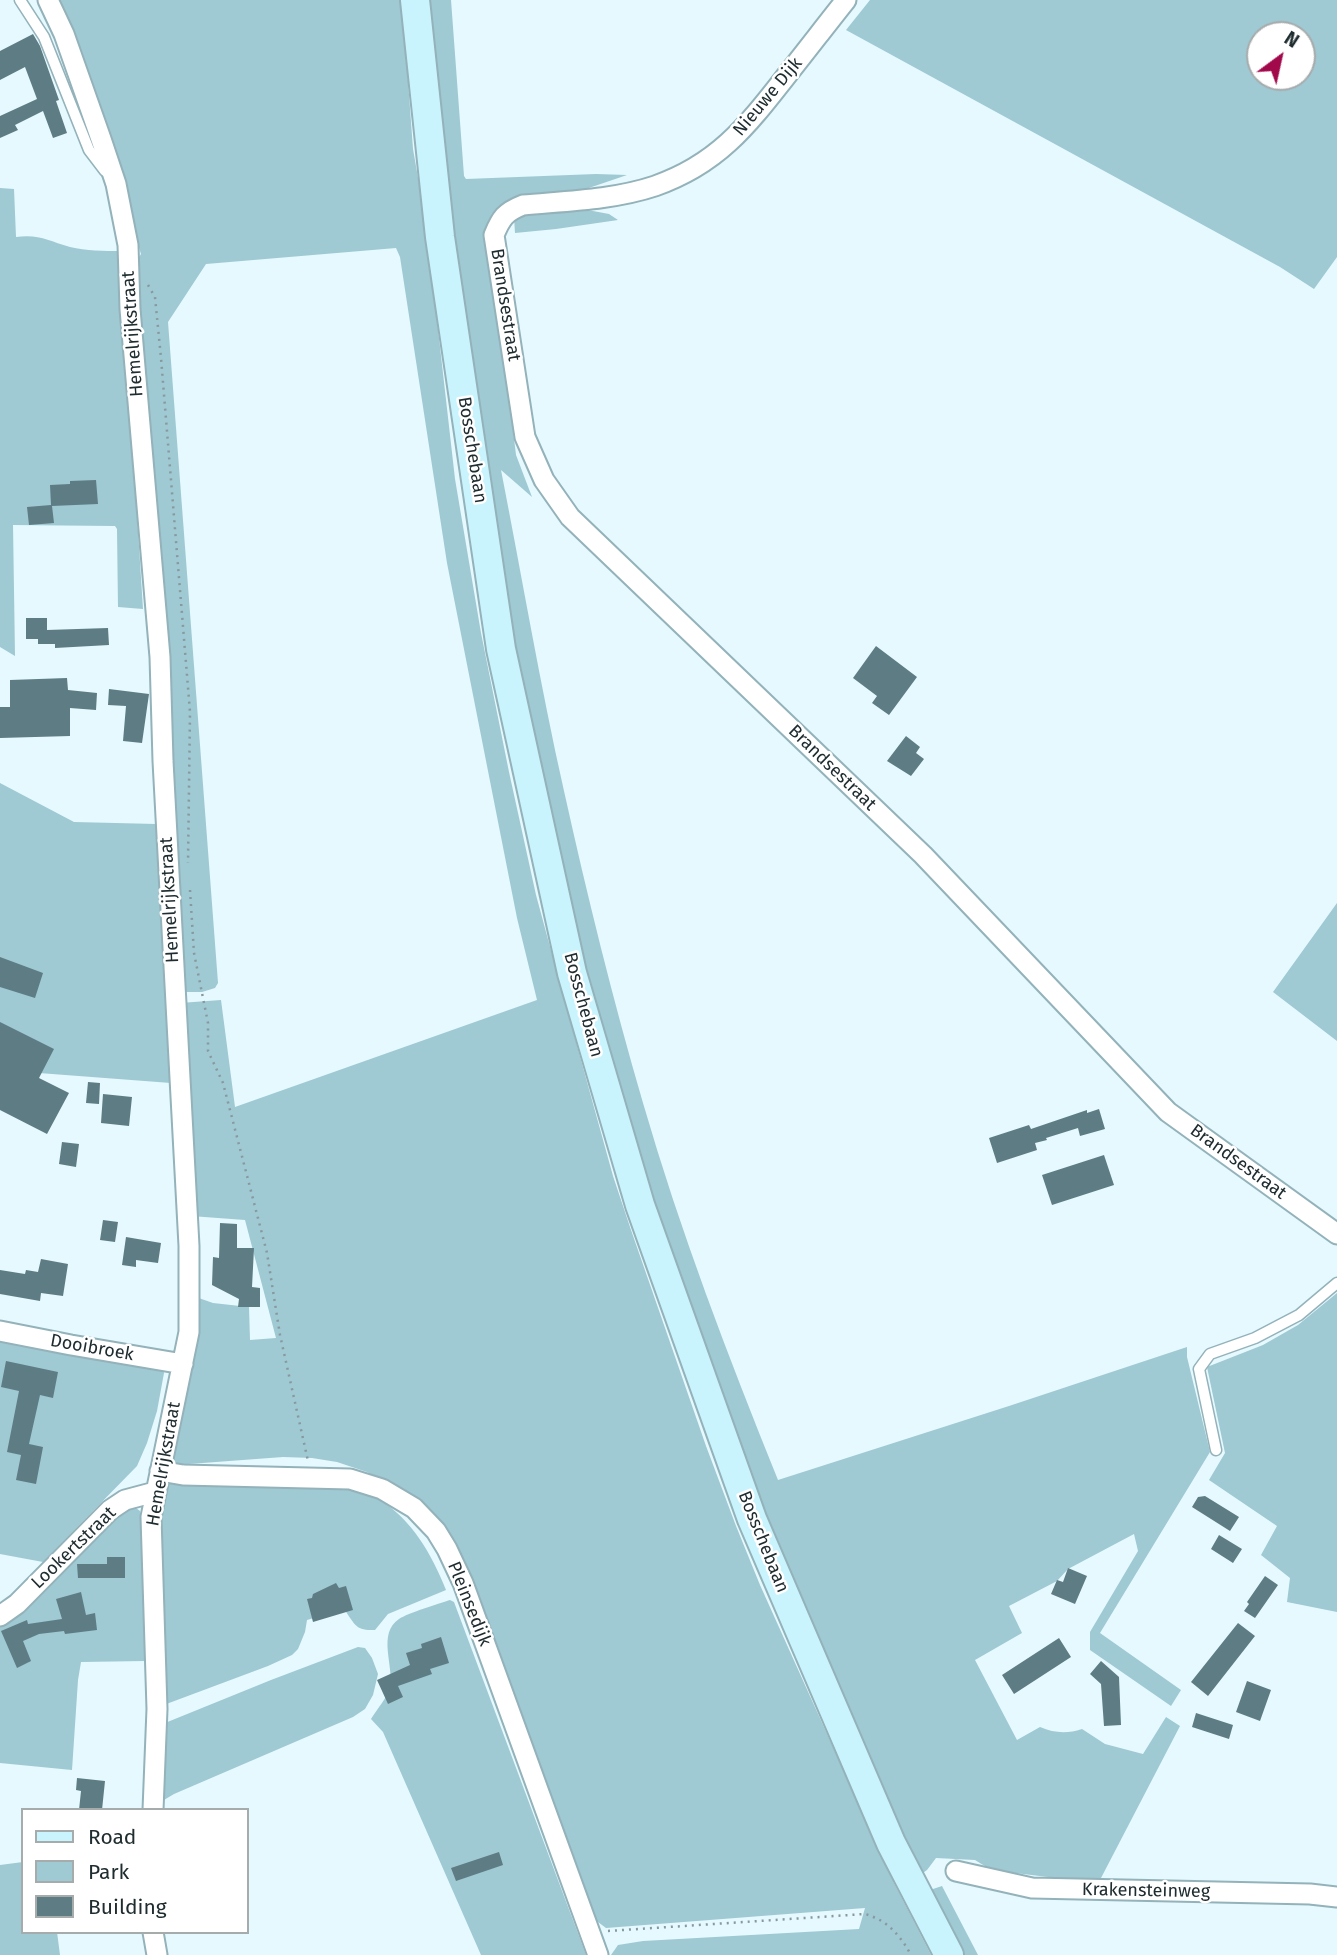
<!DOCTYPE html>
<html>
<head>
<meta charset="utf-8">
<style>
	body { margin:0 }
	#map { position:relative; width:1337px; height:1955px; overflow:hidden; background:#e5f9fe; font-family:"Fira Sans",sans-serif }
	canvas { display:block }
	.legend { position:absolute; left:21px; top:1808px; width:228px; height:126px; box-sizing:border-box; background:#fff; border:2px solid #a6abac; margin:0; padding:9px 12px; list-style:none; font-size:21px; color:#202d30 }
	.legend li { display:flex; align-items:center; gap:14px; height:35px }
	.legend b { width:35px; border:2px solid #a6abac }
	.north { position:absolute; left:1246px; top:21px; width:70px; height:70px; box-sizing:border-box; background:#fff; border:2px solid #a6abac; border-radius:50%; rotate:33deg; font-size:19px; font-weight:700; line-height:28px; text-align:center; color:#202d30 }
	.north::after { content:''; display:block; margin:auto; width:24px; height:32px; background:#a1094b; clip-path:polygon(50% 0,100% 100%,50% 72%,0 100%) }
</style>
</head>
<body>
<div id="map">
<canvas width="1337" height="1955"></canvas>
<ul class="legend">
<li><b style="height:9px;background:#caf4fd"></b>Road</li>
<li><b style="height:19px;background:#9fc9d3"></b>Park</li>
<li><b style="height:19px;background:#5e7c84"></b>Building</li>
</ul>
<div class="north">N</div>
</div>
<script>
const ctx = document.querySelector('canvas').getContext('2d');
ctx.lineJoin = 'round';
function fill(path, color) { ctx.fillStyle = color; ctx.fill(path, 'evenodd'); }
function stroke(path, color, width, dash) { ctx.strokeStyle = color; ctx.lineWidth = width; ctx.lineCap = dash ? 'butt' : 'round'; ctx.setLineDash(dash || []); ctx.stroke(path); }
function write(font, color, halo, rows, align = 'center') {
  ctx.font = font + ' "Fira Sans",sans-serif'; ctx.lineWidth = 5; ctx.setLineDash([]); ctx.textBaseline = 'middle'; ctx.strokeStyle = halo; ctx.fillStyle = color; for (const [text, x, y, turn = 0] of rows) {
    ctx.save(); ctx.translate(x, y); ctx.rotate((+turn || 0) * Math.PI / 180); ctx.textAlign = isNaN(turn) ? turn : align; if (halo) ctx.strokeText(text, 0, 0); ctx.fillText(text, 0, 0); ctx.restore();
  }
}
const green = new Path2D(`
	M57,0H402L413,149L426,224L455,479L481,633L509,772L536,895L566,1006L613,1176L631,1230L706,1446L736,1526L760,1585L895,1885L931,1955H611L618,1945L643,1941L859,1929L865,1908L606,1928L594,1919L456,1564L395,1488L367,1472L337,1462L312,1458L283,1457L162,1466L193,1296L213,1303L249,1307L250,1340L276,1338L245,1220L191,1216L180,1003L221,1000L235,1107L537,1000L517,918L447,563L400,257L396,248L206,264L168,322L218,983L215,988L202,992H179L136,262L141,254L71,35Z
	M423,0H451L464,176L466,179L596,174L627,175L583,190L515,201L490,241L516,455L532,497L501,470C522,577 540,684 564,791C587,895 613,1000 643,1103C680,1231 728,1356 778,1480L1009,1406L1187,1347V1357L1210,1452L1100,1633L1181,1690L1171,1706L1090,1650V1632L1138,1551L1134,1534L1068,1569L1057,1581L1009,1606L1022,1633L975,1660L1017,1740L1040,1727C1054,1733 1067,1734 1082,1729L1105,1744L1143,1754L1166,1717L1180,1726L1101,1878H1056L999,1871L988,1868L975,1860L936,1858L927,1870L920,1875L819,1668L631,1157L507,650Z
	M870,0H1337V257L1314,289L1280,267L846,30ZM1302,35V77H1260V35Z
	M0,188L14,189L16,237C40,234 48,241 70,247C86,251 104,251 120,251L143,609L118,607L117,529L115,526L13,525L15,656L0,647Z
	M566,206L609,214L618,220L556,229L515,233L514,217L517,214Z
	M0,783L74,822L156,824L171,1083L39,1073L0,1050Z
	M1337,903V1041L1273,992Z
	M1337,1293V1612L1287,1602L1290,1578L1261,1555L1277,1526L1209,1480L1225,1453L1207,1367L1263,1345L1298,1325Z
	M0,1340L162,1367L164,1373L157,1411L147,1443L137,1466L43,1562L0,1554Z
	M336,1477C350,1484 366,1490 379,1499C413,1521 431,1553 446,1590L388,1614L375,1630C355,1631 355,1624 344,1609L307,1620L305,1632L298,1649L292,1655L268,1666L161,1706L156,1479Z
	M132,1505L140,1511L145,1661L81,1662L78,1680L72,1770L0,1763V1623L117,1510Z
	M450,1600L454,1602L586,1955H481L383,1732L371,1719C377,1709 388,1697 390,1686C394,1665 377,1634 399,1619C408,1613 438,1604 450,1600Z
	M358,1647L365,1648L372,1658L378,1674L373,1695L365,1709L353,1717L174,1794L159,1803L165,1723L271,1680Z
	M23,1862V1932H57L60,1955H0V1865Z
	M942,1886L978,1955H954L925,1899L933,1889Z`);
const building = new Path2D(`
	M33,34L40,46L59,100L56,101L67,133L53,138L43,111L15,125L18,130L0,138V116L37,99L25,67L0,80V51Z
	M96,480L98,504L52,506L54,523L29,525L27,507L51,505L50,485L70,484V481Z
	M26,618H47V630L108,628L109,645L55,648V644H38V639H26Z
	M876,646L917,677L889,715L872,703L877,696L853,678Z
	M67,678L68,690L97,693L96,710L70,708V736L0,738V707H10V680Z
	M109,689L149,694L142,743L123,741L126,706L108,705Z
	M906,736L920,747L916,753L924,759L911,776L887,761Z
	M0,957L43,973L35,998L0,987Z
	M0,1022L54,1049L39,1078L69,1093L47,1134L0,1110Z
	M88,1082L100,1083L99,1104L86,1103Z
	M103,1094L132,1097L129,1126L101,1123Z
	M1099,1109L1105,1129L1080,1136L1078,1128L1046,1138L1047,1140L1035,1143L1037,1150L997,1163L989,1138L1029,1125L1031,1129L1087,1110V1113Z
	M62,1142L79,1144L76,1167L59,1164Z
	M1104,1155L1114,1185L1052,1205L1042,1175Z
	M103,1220L118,1222L115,1242L100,1240Z
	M220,1223L237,1224V1248H254L252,1287L260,1288V1307H238L239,1299L212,1285L213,1257L219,1258Z
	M126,1237L161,1243L158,1263L136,1260V1267L122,1265Z
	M41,1259L68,1264L63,1296L41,1293L40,1301L0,1294V1270L25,1274L26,1270L38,1272Z
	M6,1361L58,1372L53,1398L40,1395L29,1444L43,1447L36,1484L16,1480L21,1455L7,1452L19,1391L1,1387Z
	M1205,1496L1239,1517L1230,1531L1192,1507L1198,1497Z
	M1219,1535L1242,1549L1233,1563L1211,1549Z
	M107,1557H125V1578H78L77,1564H107Z
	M1068,1568L1087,1576L1075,1604L1051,1594L1057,1580L1063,1582Z
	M1265,1576L1278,1585L1255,1618L1244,1611L1249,1604L1247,1602Z
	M336,1583L339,1588L346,1586L353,1610L313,1622L307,1599L312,1598L313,1594Z
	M81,1592L86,1615L95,1613L97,1630L65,1634L64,1631L39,1634L23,1641L31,1661L17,1668L1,1631L27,1620L28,1624L62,1619L56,1599Z
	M1238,1623L1255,1636L1208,1696L1191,1682Z
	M441,1637L449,1663L430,1669L432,1674L398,1686L403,1697L388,1704L377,1680L410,1665L406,1653L422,1648L421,1644Z
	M1059,1638L1071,1657L1014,1694L1002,1675Z
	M1101,1661L1119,1677L1121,1725L1104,1726L1101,1684L1090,1674Z
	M1247,1681L1271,1690L1260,1721L1236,1712Z
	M1196,1713L1233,1725L1229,1739L1192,1727Z
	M77,1778L105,1781L102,1810H79L81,1791L76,1790Z
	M499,1852L503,1865L456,1881L451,1868Z`);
const path = new Path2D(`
	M148,285L155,297L161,358L190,712L188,863
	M190,890L194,953L208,1023V1051L223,1083L267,1253L280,1335L308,1461
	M608,1931L865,1914C887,1920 900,1935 911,1955`);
const lane = new Path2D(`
	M20,0L44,37L89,150L105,171
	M1216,1450L1199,1369L1210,1354L1255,1338L1299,1315L1337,1283`);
const street = new Path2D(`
	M48,0L64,34L101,139L116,184L128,245L130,309L160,657L163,761L189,1246V1332L151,1517L157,1709L153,1810
	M846,0C826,25 807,50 787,75C747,126 718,164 655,186C613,200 566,201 523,205C505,212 501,218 494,235L525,437L544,480L570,517L923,855L1168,1112L1337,1234
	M0,1331L71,1345L183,1364
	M160,1471L183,1475L350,1479L382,1489L414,1508L436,1531L447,1549L463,1583L598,1955
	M0,1616L17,1604L110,1510L125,1500L155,1492
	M956,1871L1032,1888L1310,1894L1337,1897
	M153,1932L157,1955`);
const secondary = new Path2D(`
	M415,0L440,237L501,649L572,973L640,1205L752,1519L891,1843L949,1955`);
const streetNames = [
	["Nieuwe Dijk",768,97,-50],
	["Brandsestraat",505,305,81],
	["Hemelrijkstraat",133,334,-94],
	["Bosschebaan",472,450,81],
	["Brandsestraat",832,768,44],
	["Hemelrijkstraat",170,900,-93],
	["Bosschebaan",583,1005,75],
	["Brandsestraat",1238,1162,36],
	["Dooibroek",92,1348,10],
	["Hemelrijkstraat",164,1464,-80],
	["Bosschebaan",763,1542,68],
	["Lookertstraat",74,1548,-44],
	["Pleinsedijk",469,1604,68],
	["Krakensteinweg",1146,1891,1]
];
fill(green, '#9fc9d3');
fill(building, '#5e7c84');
stroke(lane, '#93b2ba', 13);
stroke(street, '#93b2ba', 23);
stroke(secondary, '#93b2ba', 32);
stroke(path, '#88999d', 2.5, [2, 5]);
stroke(lane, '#fff', 10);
stroke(street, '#fff', 19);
stroke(secondary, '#caf4fd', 28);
write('18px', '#202d30', '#fff', streetNames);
</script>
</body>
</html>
